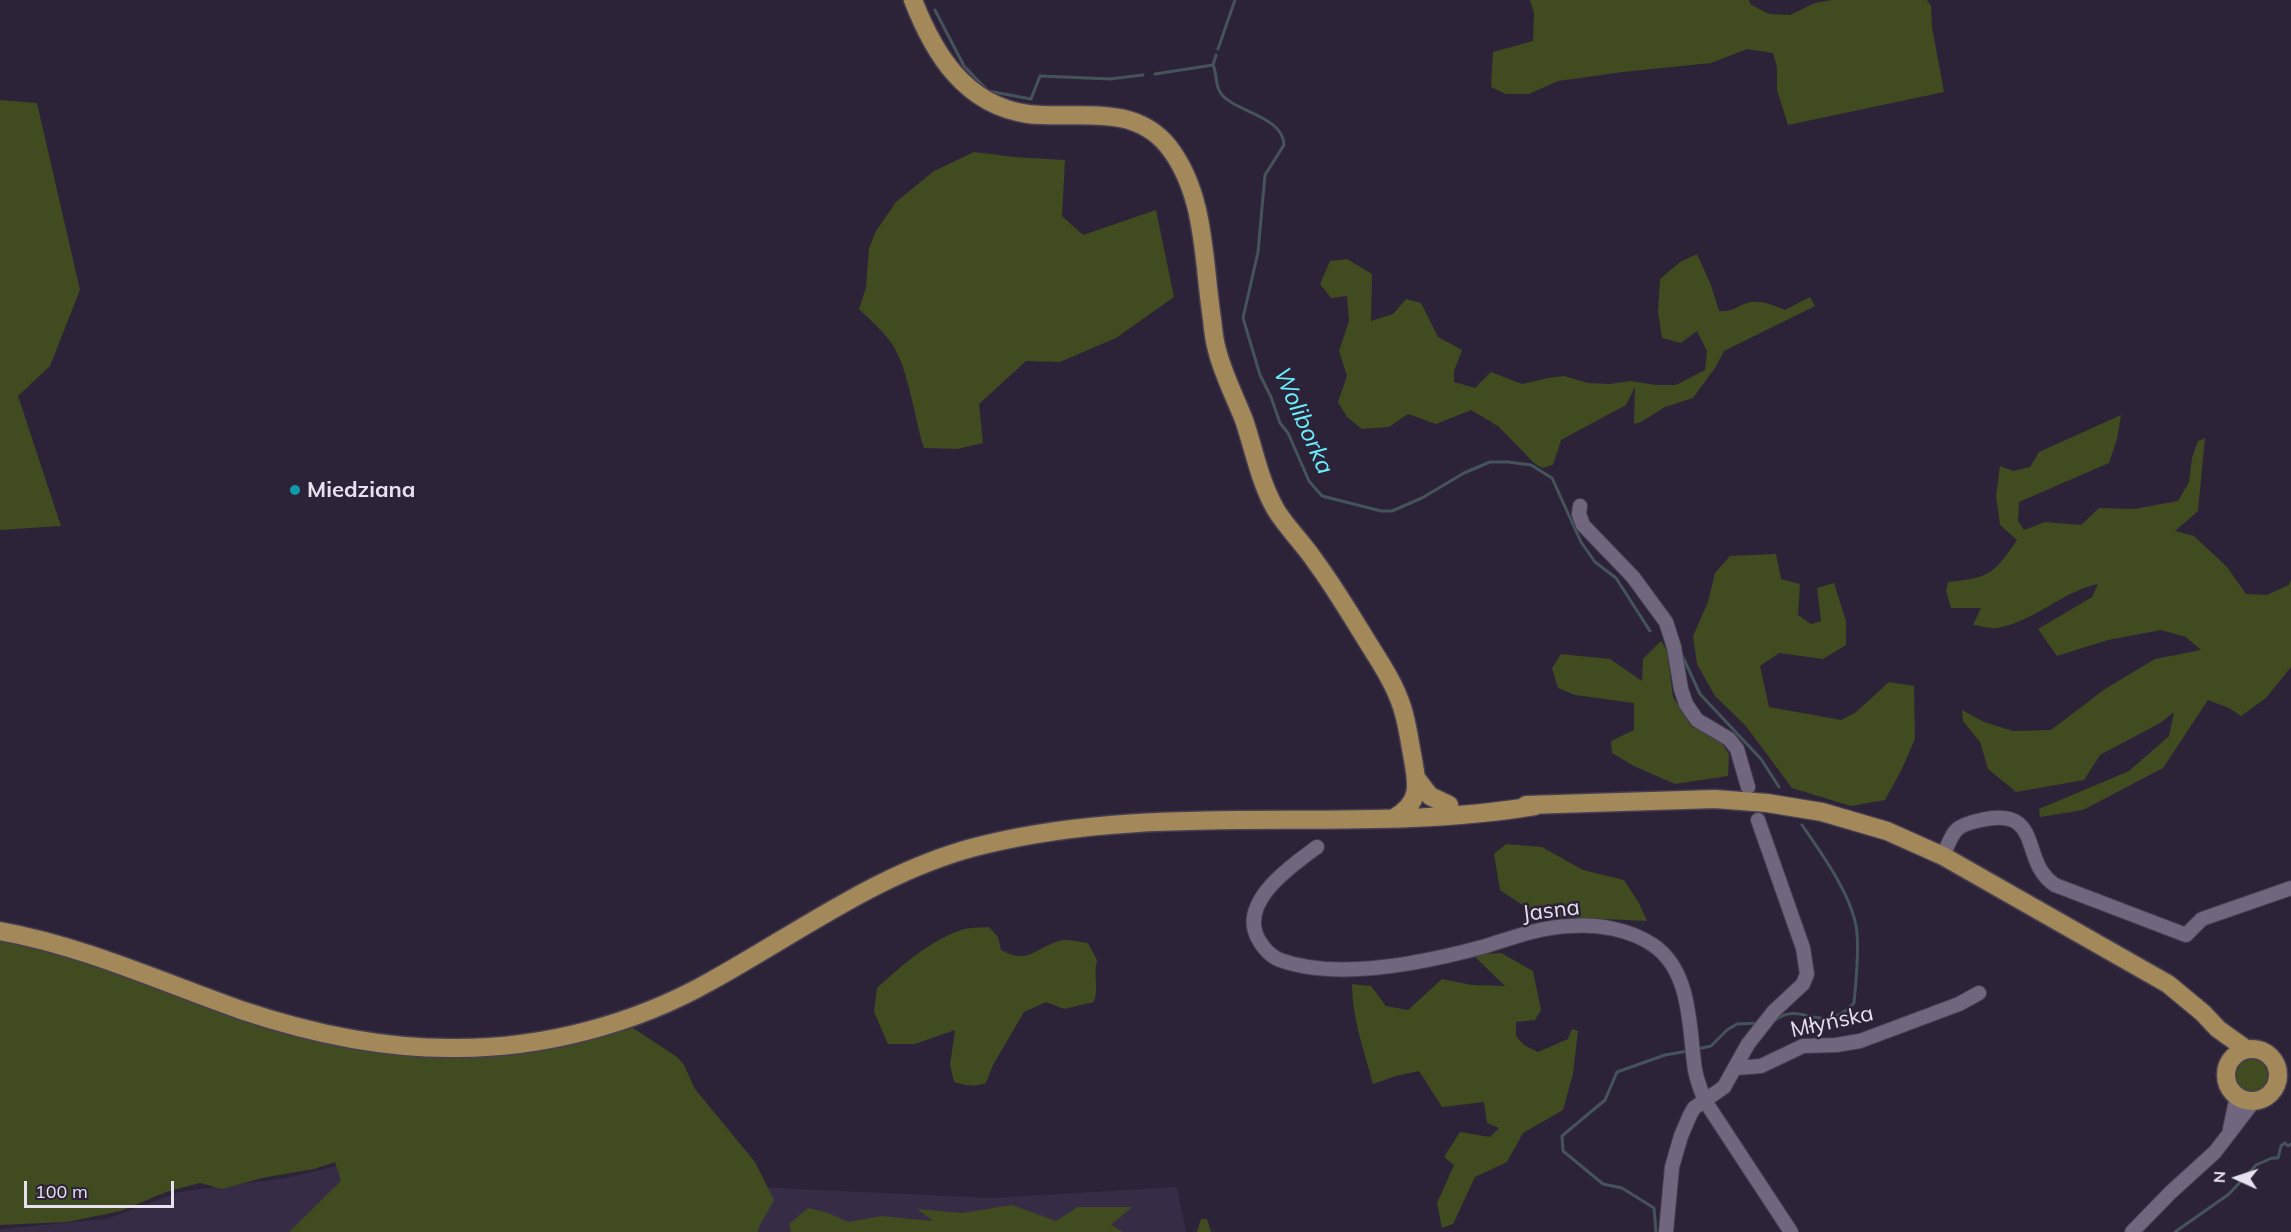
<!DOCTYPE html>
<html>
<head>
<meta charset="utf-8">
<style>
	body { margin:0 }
	#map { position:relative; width:2291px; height:1232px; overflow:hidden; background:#2c2338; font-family:Mulish,sans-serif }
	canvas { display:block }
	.north { position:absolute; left:2207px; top:1148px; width:60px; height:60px; -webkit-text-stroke:4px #2c2338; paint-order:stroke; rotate:273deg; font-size:16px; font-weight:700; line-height:24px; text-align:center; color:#e7e1ef }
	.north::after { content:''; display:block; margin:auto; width:21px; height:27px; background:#e7e1ef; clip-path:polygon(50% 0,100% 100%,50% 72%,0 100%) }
	.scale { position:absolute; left:24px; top:1181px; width:150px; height:27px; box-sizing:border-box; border:3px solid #e7e1ef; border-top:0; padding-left:8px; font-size:18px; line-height:21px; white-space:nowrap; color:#e7e1ef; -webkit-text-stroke:4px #2c2338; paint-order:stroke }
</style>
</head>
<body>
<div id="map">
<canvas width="2291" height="1232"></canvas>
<div class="north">N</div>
<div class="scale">100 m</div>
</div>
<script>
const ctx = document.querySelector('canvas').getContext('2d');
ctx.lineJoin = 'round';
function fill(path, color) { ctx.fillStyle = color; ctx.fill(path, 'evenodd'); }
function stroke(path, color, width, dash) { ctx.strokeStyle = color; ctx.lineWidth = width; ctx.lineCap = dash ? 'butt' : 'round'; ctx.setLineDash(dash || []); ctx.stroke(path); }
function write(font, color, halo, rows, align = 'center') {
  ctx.font = font + ' Mulish,sans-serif'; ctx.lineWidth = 5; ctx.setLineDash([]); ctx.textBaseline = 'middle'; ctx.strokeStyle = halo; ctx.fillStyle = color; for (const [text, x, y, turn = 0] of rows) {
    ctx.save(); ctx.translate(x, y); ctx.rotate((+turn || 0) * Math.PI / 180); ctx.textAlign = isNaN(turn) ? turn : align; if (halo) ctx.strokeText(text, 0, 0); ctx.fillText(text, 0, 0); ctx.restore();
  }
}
const built = new Path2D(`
	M380,1156L756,1187L991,1198L1177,1187L1186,1232H0V1229L107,1219L179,1192L286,1178Z`);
const green = new Path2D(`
	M1530,0H1749L1750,4L1769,14L1790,15L1815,3L1832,0H1927L1931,6L1932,27L1944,92L1788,125L1777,90V67L1773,53L1747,49L1711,63L1623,72L1558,81L1529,94H1506L1491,87L1493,52L1533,41L1534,13Z
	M0,100L37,103L80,290L50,366L18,396L61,526L0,530Z
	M974,152L1014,157L1065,160L1062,216L1083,235L1156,210L1174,297L1116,338L1060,362L1026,361L979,404L983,443L957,449L924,448C914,417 909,370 892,344C883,331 870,320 859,309L866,288L869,248L876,231L896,202L934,171Z
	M1697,254L1711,285L1719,311C1734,312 1734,307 1747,303C1757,299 1775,305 1785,310L1810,297L1815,306L1724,351L1715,368L1693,398L1665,407L1641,422L1634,424L1635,387L1626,405L1561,440L1553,465L1542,468L1534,463L1498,426L1471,410L1436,424L1408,414L1389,427L1362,429L1347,417L1338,402L1347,376L1339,351L1349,321L1347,296L1331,298L1320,284L1330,261L1347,259L1372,274L1371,321L1393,314L1406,299L1421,303L1438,337L1462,350L1454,371V382L1475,388L1491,372L1522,384L1548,378L1564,376L1588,383L1610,384L1630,381L1656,385H1676L1705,370L1707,351L1697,331L1681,343L1662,338L1658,312L1660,279L1680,262Z
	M2121,415L2117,439L2109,463L2019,502L2018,521L2024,530L2045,522L2081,525L2099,508L2134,509L2178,501L2189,482L2192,458L2198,441L2205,438L2198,511L2175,531L2194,536L2227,567L2246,594L2267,595L2289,585L2291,580V667L2266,698L2241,716L2229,708L2208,700L2163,768L2083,810L2040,817L2039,809L2129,771L2169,736L2174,712L2160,723L2100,755L2084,780L2016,792L1988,769L1980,742L1963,721L1962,710L1984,722L2013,731L2051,730L2105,689L2155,659L2201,650L2186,637L2161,630L2108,640L2057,656L2038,629L2092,597L2098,584C2063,591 2034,622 1997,628C1990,629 1981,626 1973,625L1981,608H1951L1946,591L1948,582C1989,578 1994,574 2017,540L2000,525L1996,496L2000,466L2013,471L2030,467L2039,452Z
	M1776,554L1781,579L1800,584L1798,615L1811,624L1821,621L1817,588L1834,583L1846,621V645L1823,659L1779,653L1760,666L1769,707L1841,720L1855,713L1889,682L1914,686L1915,739L1902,769L1885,800L1851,806L1792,788L1745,725L1715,696L1697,664L1693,636L1708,602L1715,573L1730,556Z
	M1661,641L1667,650L1673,697L1691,726L1720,740L1729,754L1728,776L1675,784L1634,766L1612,753L1611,741L1634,730V703L1575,695L1558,688L1552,668L1561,654L1610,659L1642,681L1643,659Z
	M1506,844L1542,847L1583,870L1624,880L1639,903L1647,921L1539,916L1500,890L1494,854Z
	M989,927L998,937L1001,950C1029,965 1033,949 1059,941C1067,938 1079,942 1088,943L1097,960C1093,975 1099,987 1094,1002L1064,1009L1046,1002L1024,1012L993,1065L986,1083C974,1087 967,1086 954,1082L950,1065L955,1030L915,1044H888L874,1012L877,988C901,966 929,941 961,930C969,927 980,928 989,927Z
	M0,931L246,1011L444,1048L621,1020L677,1057L684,1065L695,1089L755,1162L774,1200L759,1227L758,1232H289L341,1181L335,1162L314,1169L262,1178L222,1189L200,1183L166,1192L121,1211L67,1222L0,1225Z
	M1501,953L1533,971L1541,1010L1535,1020L1516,1022V1036L1524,1045L1538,1052L1568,1039L1572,1029L1578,1031L1573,1074L1563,1110L1523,1133L1507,1162L1475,1177L1453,1224L1442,1228L1437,1203L1454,1165L1444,1157L1460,1132L1490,1137L1499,1128L1487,1123L1484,1102L1442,1107L1419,1071L1396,1076L1373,1084C1364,1051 1352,1018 1352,984L1371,986L1386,1006L1408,1010L1442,979L1472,985L1505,986L1473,955Z
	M2232 1075a19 19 0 1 1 38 0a19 19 0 1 1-38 0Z
	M1012,1205L1056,1221L1078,1207H1132L1111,1225L1123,1232H791L789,1224L808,1208L826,1212L848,1222L881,1216L933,1221L917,1209L962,1213Z
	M1201,1219H1207L1211,1232H1197Z`);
const stream = new Path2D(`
	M935,10L964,66L988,91L1031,99L1040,76L1110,79L1143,75
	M1218,49L1235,0
	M1213,65C1217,73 1215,84 1220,92C1232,112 1283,115 1284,145L1265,175L1258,252L1243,318L1260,375L1271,397L1280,423L1288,433L1309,481L1322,496L1381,511H1392L1422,498L1464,473L1490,462H1508L1531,465L1552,478L1581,542L1595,562L1616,578L1650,631
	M1213,65L1216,55
	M1155,74L1213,65
	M1681,653L1700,694L1761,759L1779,787
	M1774,1021C1803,998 1820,1039 1854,1003C1856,980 1859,956 1857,933C1854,898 1822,854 1802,825
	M1697,1049L1711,1046L1727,1030L1737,1024L1759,1023
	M1656,1232L1654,1208L1622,1188L1603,1184L1563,1151L1562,1136L1605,1100L1617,1072L1665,1055L1688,1051
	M2175,1232L2229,1194L2256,1165L2272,1158H2278L2281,1146L2285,1143L2288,1146L2291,1144`);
const minor = new Path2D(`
	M1580,506L1579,514L1583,525L1633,577L1666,622L1674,647L1681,689L1686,704L1697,720L1729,739L1737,749L1748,787
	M1317,847C1291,866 1235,904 1260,942C1264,949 1272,957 1280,960C1338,981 1428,962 1486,946C1514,937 1541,927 1570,926C1598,924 1629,929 1653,945C1692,971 1689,1030 1695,1070C1697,1081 1701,1091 1705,1101L1791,1232
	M1943,856C1954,831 1953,826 1981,820C2045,806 2019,862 2055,885L2186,935L2202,919L2291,888
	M1736,1068L1761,1066L1803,1046L1836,1045L1860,1041L1959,1004L1979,993
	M2230,1129L2237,1096
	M1666,1232L1672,1167L1681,1136L1690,1115L1694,1108L1724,1087L1748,1044L1774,1011L1803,984L1807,974L1803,948L1758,820
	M2132,1232L2171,1192L2215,1152L2254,1101`);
const major = new Path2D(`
	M913,0C934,54 965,105 1028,114C1076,120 1132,102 1168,146C1206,194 1203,261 1212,319C1213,329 1214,340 1217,350C1223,374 1235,397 1244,420C1254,449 1260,483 1276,510C1287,528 1303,543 1315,561C1335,588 1352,617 1370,646C1382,665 1395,685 1402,707C1407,722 1409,738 1412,754C1417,783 1423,801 1394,818
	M1416,778L1430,796L1449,805
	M1526,805L1715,799L1767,803L1822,812L1887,831L1943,856L2168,984L2203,1013L2218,1029L2246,1049
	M0,931C84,946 164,983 244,1011C313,1034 385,1049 457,1048C544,1048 635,1024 711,981C800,932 883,869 983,845C1164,800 1353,836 1535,806
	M2226 1075a26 26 0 1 1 52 0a26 26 0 1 1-52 0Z`);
const markers = [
	[295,490,6,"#0f9aa8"]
];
const poiNames = [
	["Miedziana",307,490]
];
const streetNames = [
	["Jasna",1551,911,-7],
	["Młyńska",1832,1022,-12]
];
const waterNames = [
	["Woliborka",1303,421,66]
];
fill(built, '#372c45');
fill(green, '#404b1f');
stroke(stream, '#45545a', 3);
stroke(minor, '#473f51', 16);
stroke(major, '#473f51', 21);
stroke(minor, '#70677f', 14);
stroke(major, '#a3885a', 18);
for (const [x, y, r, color] of markers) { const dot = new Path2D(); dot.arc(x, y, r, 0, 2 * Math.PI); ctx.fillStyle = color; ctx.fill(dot); stroke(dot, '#2c2338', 2); }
write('bold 22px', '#e7e1ef', '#2c2338', poiNames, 'left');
write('22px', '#e7e1ef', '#2c2338', streetNames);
write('italic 24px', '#6beefc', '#2c2338', waterNames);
</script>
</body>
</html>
